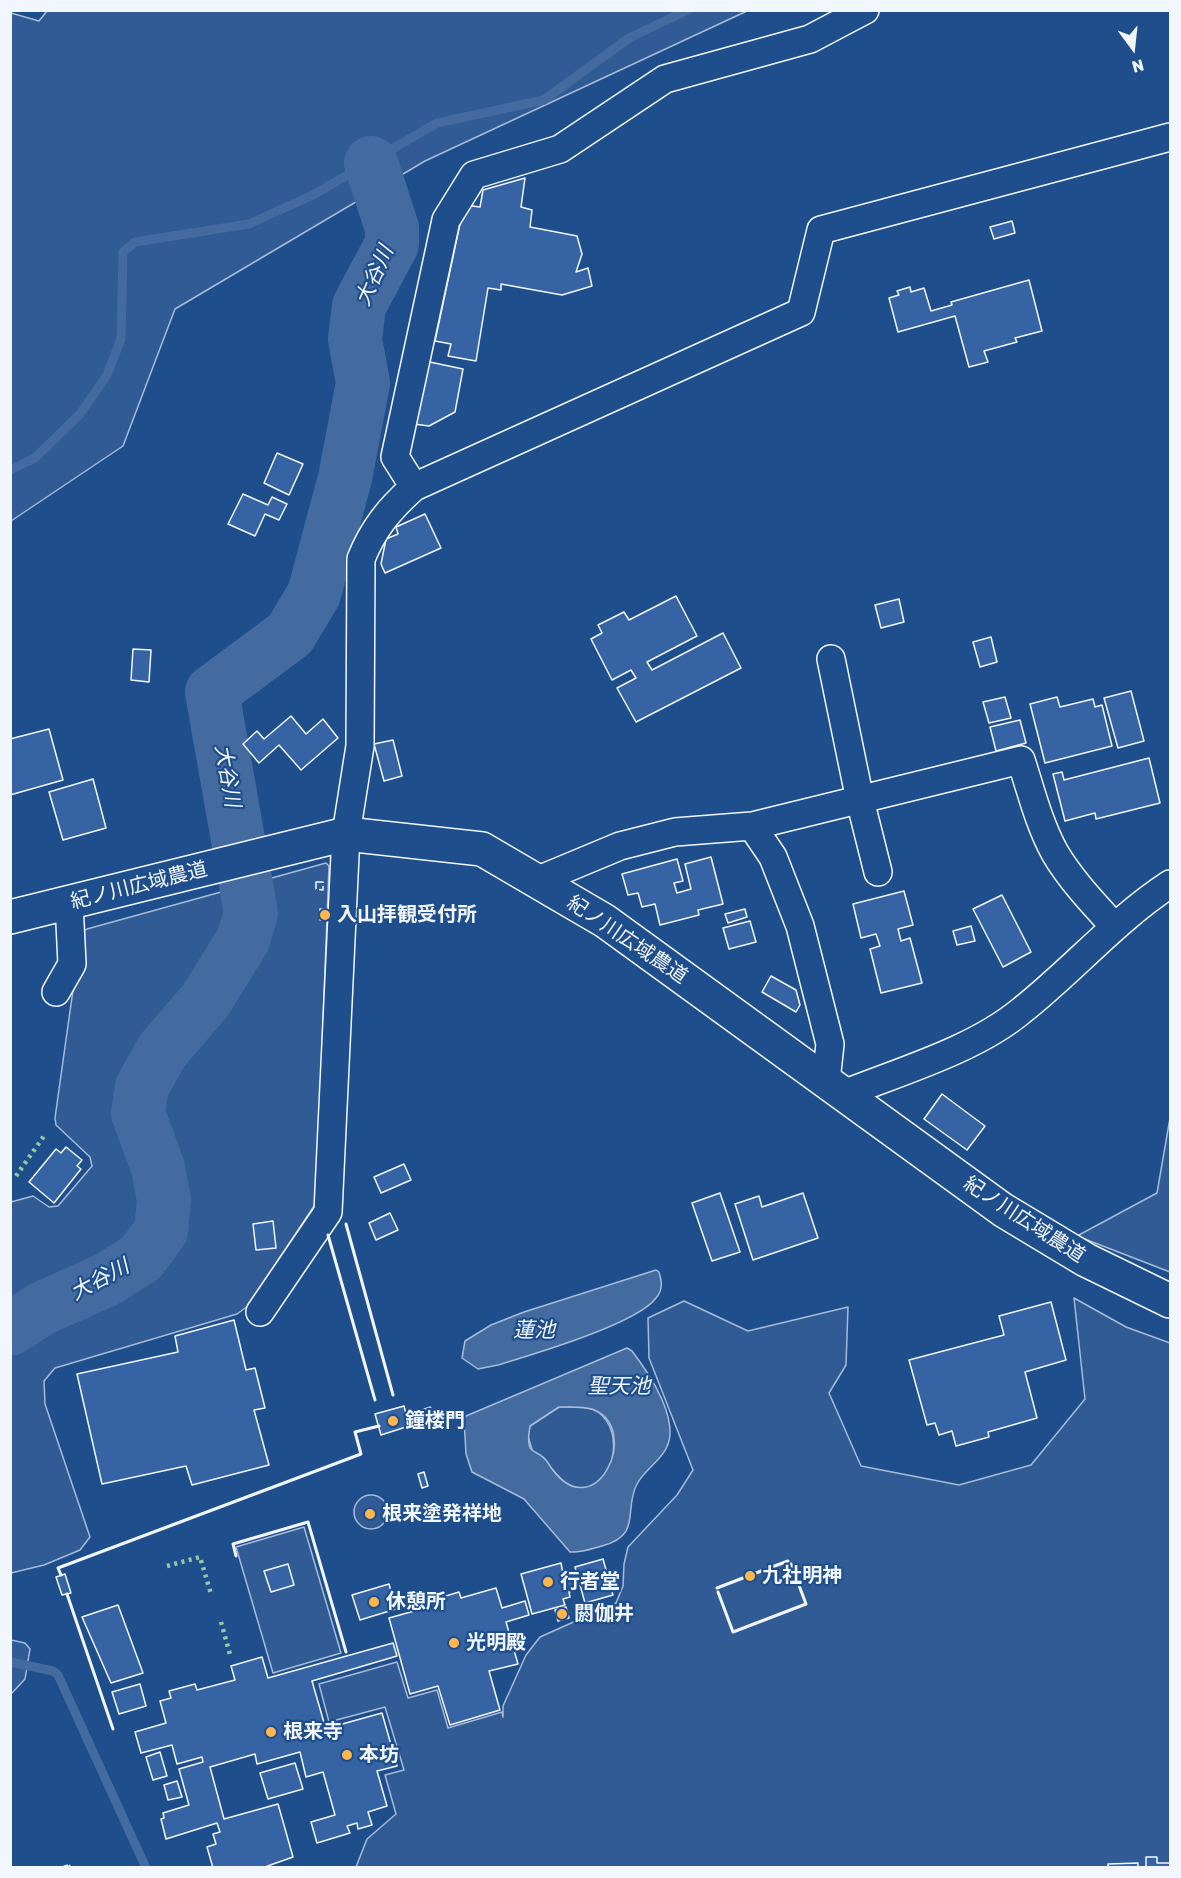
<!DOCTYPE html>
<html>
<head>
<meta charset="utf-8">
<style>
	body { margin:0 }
	#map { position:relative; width:1181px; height:1878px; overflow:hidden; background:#1f4e8c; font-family:Rubik,sans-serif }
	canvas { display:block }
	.frame { position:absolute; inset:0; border:12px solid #f2f6ff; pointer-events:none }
	.north { position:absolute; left:1103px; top:18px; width:60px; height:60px; -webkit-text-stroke:4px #1f4e8c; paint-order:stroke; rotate:165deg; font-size:16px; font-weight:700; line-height:24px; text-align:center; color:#f2f6ff }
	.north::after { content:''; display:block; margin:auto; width:21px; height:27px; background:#f2f6ff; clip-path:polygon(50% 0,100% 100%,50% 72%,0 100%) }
</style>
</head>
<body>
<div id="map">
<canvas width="1181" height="1878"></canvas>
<div class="frame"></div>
<div class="north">N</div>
</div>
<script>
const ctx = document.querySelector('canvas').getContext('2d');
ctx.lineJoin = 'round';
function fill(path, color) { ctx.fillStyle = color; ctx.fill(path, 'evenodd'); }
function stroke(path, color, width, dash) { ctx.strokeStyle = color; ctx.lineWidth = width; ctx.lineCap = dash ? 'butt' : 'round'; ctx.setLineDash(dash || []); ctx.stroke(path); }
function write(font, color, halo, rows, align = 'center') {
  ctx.font = font + ' Rubik,"Noto Sans JP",sans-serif'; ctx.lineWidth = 4.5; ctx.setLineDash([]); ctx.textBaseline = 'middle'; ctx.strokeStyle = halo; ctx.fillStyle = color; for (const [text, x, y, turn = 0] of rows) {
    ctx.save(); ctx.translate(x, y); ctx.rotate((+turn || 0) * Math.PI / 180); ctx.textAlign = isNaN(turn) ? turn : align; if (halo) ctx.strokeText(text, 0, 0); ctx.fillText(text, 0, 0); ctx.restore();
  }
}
const green = new Path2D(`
	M47,11V10L747,11L425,161L175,309L123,446L11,521V13L39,21Z
	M326,863L329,866L316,1203L248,1306L237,1314L55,1368L44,1381L45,1404L90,1537L80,1550L44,1565L11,1573V1202L33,1196L49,1207L58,1206L92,1166L90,1157L56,1125L55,1118L81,933L87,929Z
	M1170,1118V1272L1077,1236L1157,1193Z
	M1074,1298L1126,1327L1170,1343V1867H356L367,1839L396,1814L385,1775L404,1770L385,1707L329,1722L319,1684L397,1662L408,1698L437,1690L448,1728L502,1712L503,1717V1706L526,1655L540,1637L616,1603L623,1586L624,1564L628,1547L677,1495L693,1470L649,1358L648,1318L684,1301L748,1331L848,1307L846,1365L829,1393L861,1466L959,1485L1031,1465L1085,1399Z
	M559,1407C569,1407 582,1406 592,1409C626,1422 617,1486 584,1488C559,1490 551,1459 533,1453L528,1436L530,1426Z
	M354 1512a17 17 0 1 1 34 0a17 17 0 1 1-34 0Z
	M304,1527L341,1653L273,1673L236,1547Z
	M11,1640L25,1643L30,1649L25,1679L11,1694Z`);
const water = new Path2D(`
	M656,1270L659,1272C662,1282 663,1290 656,1298C637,1324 531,1355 498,1365L478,1369L462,1358L465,1341L491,1325L524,1312Z
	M627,1348L632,1351C648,1372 671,1406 670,1434C669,1457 647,1466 637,1484C623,1510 643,1535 602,1546C591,1549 581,1553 570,1552L524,1499L472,1472L466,1454L464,1420L466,1416ZM559,1407C569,1407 582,1406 592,1409C645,1428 593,1535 548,1463C538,1446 524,1460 530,1426Z`);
const stream = new Path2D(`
	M10,470L35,458L80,414L107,375L121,339L123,252L135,242L249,224L313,195L437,123L544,100L629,38L688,10
	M10,1662L53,1671L58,1675L146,1868`);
const river = new Path2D(`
	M10,1329L43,1308L106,1280L141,1258L161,1231L164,1200L158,1168L138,1113L142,1087L162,1051L205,1001L243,940L251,913L212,692L290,634L314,594L345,478L363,383L355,339L359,306L392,244V228L371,163`);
const building = new Path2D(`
	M525,178L521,207L532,210L530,227L577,236L582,254L576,272L588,268L592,286L562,295L501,284V290L488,288L476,361L448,356L451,344L435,341L464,205L480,207L483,190Z
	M1012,221L1015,233L994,239L990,227Z
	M1029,280L1042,331L1015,338L1017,342L984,351L988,362L969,367L955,316L898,332L889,298L899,295L897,291L910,287L911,292L924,288L931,311L952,305L951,302Z
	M425,361L463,369L455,412L429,426L414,424Z
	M277,453L303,464L289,495L264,483Z
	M243,494L268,505L272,497L287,504L279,520L265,514L255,536L228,524Z
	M425,514L441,548L385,573L381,564L386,539L398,534L396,527Z
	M676,596L697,636L647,662L652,670L723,633L741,668L636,722L617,688L636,678L631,670L612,680L591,639L602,633L598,625L624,612L629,620Z
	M899,599L904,622L881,628L875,605Z
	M991,637L997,662L980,667L973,642Z
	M133,649L151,650L149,682L131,680Z
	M1131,691L1144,741L1118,748L1104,698Z
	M1005,697L1011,718L989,723L983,702Z
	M1057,697L1060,707L1093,699L1095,707L1102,705L1112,746L1045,763L1030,704Z
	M291,716L306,734L323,719L338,738L301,770L279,745L259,763L243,744L257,731L264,739Z
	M1020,720L1026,743L996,751L990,727Z
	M49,729L63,780L10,795V739Z
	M393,740L402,776L384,781L374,744Z
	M1149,758L1160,803L1096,819L1095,813L1065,821L1053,774L1062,772L1064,780Z
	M93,779L106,828L63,840L49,792Z
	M711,857L723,904L698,910L699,915L660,925L655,904L642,907L638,893L628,895L622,874L677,859L683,881L674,883L677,893L691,889L685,864Z
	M904,891L913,925L898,929L901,941L910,938L922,983L881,993L870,949L880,946L876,934L861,938L853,904Z
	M1002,895L1031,952L1003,967L973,909Z
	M320,909L330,910V920H320Z
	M745,909L747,917L728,923L725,914Z
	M750,921L756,942L729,949L723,928Z
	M971,926L975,941L957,945L953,931Z
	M771,976L796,990L800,1005L796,1012L762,992Z
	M942,1094L985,1126L967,1150L924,1119Z
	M66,1147L82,1160L77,1166L81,1169L54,1203L29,1182L56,1149L61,1153Z
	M404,1164L411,1180L381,1193L374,1177Z
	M720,1193L740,1252L712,1261L692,1203Z
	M803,1193L818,1238L753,1260L735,1204L759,1196L762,1207Z
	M390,1213L398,1230L376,1240L369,1223Z
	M273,1221L276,1248L256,1250L253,1224Z
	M1051,1302L1066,1360L1025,1372L1037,1418L988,1432L989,1437L956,1446L952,1431L939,1435L935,1423L927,1425L909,1360L1004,1335L999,1316Z
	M234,1320L246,1370L255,1368L265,1408L254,1410L269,1465L192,1485L186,1466L102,1484L77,1374L178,1352L175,1336Z
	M404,1406L409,1426L381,1435L375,1414Z
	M424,1472L428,1486L422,1488L418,1474Z
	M603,1559L613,1595L585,1603L575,1567Z
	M561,1563L563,1574L571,1572L575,1590L569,1592L570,1597L563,1599L565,1605L532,1614L521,1574Z
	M288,1564L294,1585L271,1592L264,1571Z
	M65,1574L71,1593L62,1595L56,1577Z
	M389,1584L396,1609L360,1620L352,1595Z
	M496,1588L502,1608L525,1601L529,1615L506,1622L518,1664L489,1671L500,1710L450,1725L438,1686L410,1694L389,1618L425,1608L423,1603L459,1592L461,1598Z
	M118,1605L143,1673L111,1683L82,1617Z
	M566,1607L569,1618L558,1621L555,1610Z
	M393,1643L397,1656L312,1681L327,1733L337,1730L335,1726L382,1713L397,1766L377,1771L387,1806L368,1812L372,1825L358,1829L357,1823L347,1826L350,1833L317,1843L311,1822L335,1815L323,1772L306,1777L300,1752L257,1764L255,1754L210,1767L224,1819L278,1804L293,1857L262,1868H213L207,1847L216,1844L213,1834L220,1832L217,1823L166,1839L161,1819L164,1818L163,1813L189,1805L179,1769L203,1762L202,1757L177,1764L172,1745L141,1753L135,1732L166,1723L160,1701L171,1698L169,1691L195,1684L197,1690L235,1680L231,1666L262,1657L268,1678Z
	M140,1684L146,1706L119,1714L112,1692Z
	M160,1752L167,1776L153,1780L146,1757Z
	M295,1763L303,1789L268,1799L260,1773Z
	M177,1781L182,1797L168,1800L164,1785Z
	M1146,1857H1157V1863H1170V1868H1146Z
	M1138,1863V1868H1108V1864Z`);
const street = new Path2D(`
	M414,487L395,457L446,220L474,175L560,149L665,79L810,39L865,10
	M831,659L860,800L878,872
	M752,826L773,857L800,926L830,1044L826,1081
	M536,881L620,846L675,832L752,826L1021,760C1031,791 1039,824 1055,853C1071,880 1093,903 1114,926
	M56,992L72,964L69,903
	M844,1094C901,1071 974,1050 1021,1011C1073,970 1115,920 1170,884
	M260,1312L328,1212L346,834L360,746L361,559C373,529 389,509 414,487L801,312L821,230L1170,137`);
const secondary = new Path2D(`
	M10,917L346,834L482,849L605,921L1003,1210L1086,1260L1170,1301`);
const hedge = new Path2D(`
	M16,1176L44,1136
	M167,1566L200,1557L211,1594
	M221,1622L231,1658`);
const fence = new Path2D(`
	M316,882H323V890L316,889Z
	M69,1865L72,1868`);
const wall = new Path2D(`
	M346,1224L393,1395
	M328,1235L375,1400
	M407,1416L430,1408
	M236,1556L233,1544L308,1522L346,1652
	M756,1573L788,1561
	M61,1575L58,1568L361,1454L355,1432L379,1426
	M717,1588L743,1578
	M718,1592L733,1632L806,1604L791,1564
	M67,1594L113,1729
	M62,1868L67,1866`);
const markers = [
	[325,915,6,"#ffb74d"],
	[393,1421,6,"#ffb74d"],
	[370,1514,6,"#ffb74d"],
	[750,1576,6,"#ffb74d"],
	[548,1582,6,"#ffb74d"],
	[374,1602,6,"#ffb74d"],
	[562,1614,6,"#ffb74d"],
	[454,1643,6,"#ffb74d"],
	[271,1732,6,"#ffb74d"],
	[347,1755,6,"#ffb74d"]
];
const streetNames = [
	["紀ノ川広域農道",139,886,-14],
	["紀ノ川広域農道",627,940,34],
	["紀ノ川広域農道",1024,1220,33]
];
const poiNames = [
	["入山拝観受付所",337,915],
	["鐘楼門",405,1421],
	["根来塗発祥地",382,1514],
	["九社明神",762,1576],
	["行者堂",560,1582],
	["休憩所",386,1602],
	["閼伽井",574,1614],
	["光明殿",466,1643],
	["根来寺",283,1732],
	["本坊",359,1755]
];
const waterNames = [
	["大谷川",375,276,-66],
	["大谷川",227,776,80],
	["大谷川",100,1280,-28],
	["蓮池",534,1331],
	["聖天池",619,1387]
];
fill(green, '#305b95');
stroke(green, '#a8bbd7', 1.5);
fill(water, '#446ba0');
stroke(water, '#a8bbd7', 1.5);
stroke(stream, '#446ba0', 9);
stroke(river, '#446ba0', 54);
fill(building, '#3563a3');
stroke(building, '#f2f6ff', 1.5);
stroke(street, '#f2f6ff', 30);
stroke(secondary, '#f2f6ff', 36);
stroke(street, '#1f4e8c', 27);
stroke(secondary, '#1f4e8c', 33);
stroke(hedge, '#97c8a6', 4.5, [3, 4.5]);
stroke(fence, '#f2f6ff', 1.5, [8, 3]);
stroke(wall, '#f2f6ff', 3);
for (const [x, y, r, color] of markers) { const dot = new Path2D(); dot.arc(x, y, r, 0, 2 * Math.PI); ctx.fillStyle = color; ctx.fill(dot); stroke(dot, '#1f4e8c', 2); }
write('20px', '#f2f6ff', '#1f4e8c', streetNames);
write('bold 20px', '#f2f6ff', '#1f4e8c', poiNames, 'left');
write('italic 21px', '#f2f6ff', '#1f4e8c', waterNames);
</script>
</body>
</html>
